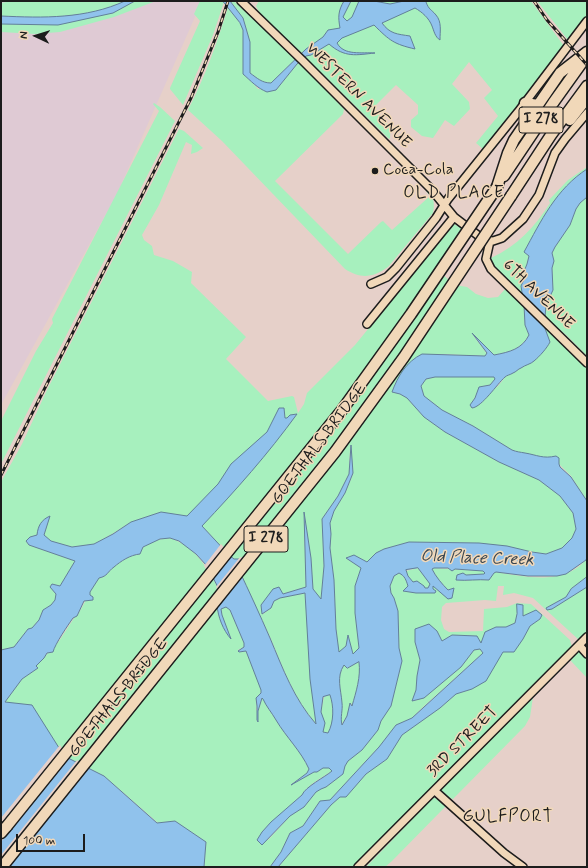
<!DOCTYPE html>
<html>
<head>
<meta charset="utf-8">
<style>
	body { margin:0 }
	#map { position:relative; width:588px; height:868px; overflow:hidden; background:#e6d0c9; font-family:Mynerve,sans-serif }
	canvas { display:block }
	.frame { position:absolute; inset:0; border:2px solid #1c1c1c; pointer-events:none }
	.north { position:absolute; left:16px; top:16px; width:40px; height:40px; -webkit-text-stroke:3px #f1d8b9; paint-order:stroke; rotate:274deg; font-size:11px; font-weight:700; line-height:16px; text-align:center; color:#1c1c1c }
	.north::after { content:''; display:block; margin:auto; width:14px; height:18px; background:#1c1c1c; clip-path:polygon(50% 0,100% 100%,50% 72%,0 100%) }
	.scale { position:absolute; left:16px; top:834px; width:69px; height:18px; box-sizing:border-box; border:2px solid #1c1c1c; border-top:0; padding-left:5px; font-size:12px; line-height:14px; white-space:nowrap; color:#1c1c1c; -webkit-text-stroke:3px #f1d8b9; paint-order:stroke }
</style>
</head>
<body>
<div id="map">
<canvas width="588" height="868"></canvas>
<div class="frame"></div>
<div class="north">N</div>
<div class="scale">100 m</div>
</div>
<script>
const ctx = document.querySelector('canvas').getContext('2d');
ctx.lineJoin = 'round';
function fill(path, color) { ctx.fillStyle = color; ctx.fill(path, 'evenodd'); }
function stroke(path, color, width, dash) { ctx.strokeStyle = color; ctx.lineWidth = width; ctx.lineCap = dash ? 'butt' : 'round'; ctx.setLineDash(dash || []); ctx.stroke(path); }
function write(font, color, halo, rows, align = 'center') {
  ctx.font = font + ' Mynerve,sans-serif'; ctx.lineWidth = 3; ctx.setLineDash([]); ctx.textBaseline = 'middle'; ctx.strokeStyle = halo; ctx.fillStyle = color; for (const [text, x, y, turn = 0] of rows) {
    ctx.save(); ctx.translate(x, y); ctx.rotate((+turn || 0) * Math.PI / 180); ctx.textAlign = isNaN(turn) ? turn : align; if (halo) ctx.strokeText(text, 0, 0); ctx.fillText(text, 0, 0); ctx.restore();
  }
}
const built = new Path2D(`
	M1,1H202L117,194L1,405Z`);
const green = new Path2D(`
	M12,1H125C86,19 43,18 1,16V3Z
	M135,1H156L114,17L60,32L35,34L1,32V24H9L113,13Z
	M200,1H223L224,2L213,35L183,105L170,89V88L200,21L194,14Z
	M230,1H234L287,50L295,60L271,83L262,82L250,73V42L243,19Z
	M259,1H531L564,46L483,149L476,143L498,116L484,98L492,90L469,62L452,84L469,102L470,109L454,126L445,120L433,138L422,136L411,127V120L418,114V105L396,85L373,108C381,117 392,125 390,138L389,139L305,57L306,56L304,51L302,53L300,52L260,14L256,6Z
	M537,1H587V18L568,40Z
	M228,7L240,23L243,30V74L251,81L258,89L276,90L297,64L300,63L344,109L343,114L275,181L348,254L381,222L383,221L392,230L430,196L426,191V189C434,196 435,203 433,213L388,267C372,278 361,279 345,269L222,141L188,110C205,77 217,43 228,7Z
	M154,103L160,107L175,121L1,464V421L36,351L53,323L52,319L159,111L153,104Z
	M179,129L184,131L203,148L197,152L191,154L192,145L186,142L159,205L142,235L144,240L152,246L154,255L173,261L192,272L191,283L246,337L226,359L268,401L292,396L294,397L298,413L304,404L307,393L355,345L454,224L464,230L437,270L455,285L467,287L476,294L488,298L498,297L506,288L524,305L525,325L529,335C521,349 510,352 494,355L473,335L487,354L485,356L439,354L397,380L392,392L400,394L407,398L424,417L445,432L499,462L539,480L560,496L573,513L576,529L572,538L562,548L546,554L479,543L409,542L384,549L376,553L367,562L358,557L346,558L361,568L355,586V613L359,649L353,655L348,636L346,646L339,653L336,629L334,580L330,548L331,534L330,523L334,511L345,493L353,474L350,449L349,474L338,496L322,519L324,566L321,600L313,589L311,558L304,516L306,587L282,594L261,606L263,614L271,608L274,601L280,598L305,593L317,725C294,699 283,668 270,637C258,611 245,585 234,559L229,555L202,526L161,512L131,522L112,534L94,544L72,547L51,541L44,535L49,516L37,535L30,537L26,541L29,545L75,561L60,586L52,584L50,587L56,594L55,600L51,605L43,610L39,620L32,628L28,629L14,647L1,650V482L22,444L47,390Z
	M587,167V169C557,188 541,222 525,252L529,256L527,264L525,269L526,275L521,286L523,296L493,265L491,258C517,246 535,227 550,203L549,200L568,180Z
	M587,197V356L566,335L545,317L546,305L553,290L552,268L554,261L552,253L555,247L570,225L576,209L580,203Z
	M543,323L587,367V501L571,476L559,464V461L518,452L512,450L473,426L442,410L424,396L421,386L426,379L435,377H494L496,378L490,385C478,385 478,395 472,402L479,405L494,389L498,386L506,376L513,373L524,366L550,342Z
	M170,538C199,548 210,573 224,599L222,602L217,605L230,637L222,616L221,609L226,606L230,610L244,643V647L238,650L239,652L246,651L262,690L256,701L257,706L256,710L258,711L262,698L264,699C266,706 272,713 276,720C286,737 301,751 309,769L307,773L292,784L314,772H317L323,768H329L332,771C323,777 307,785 302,795L262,832L268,840L290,816L304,807L316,792L321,789L326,787L343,774L345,766L348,761L362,750L378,730L381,721L391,706L402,661L399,648L398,611L394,598L391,593L390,586L394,576L399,573C405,576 406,580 408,586L404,591L416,593H435L430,584L428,588C418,589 409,580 406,571L418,568L429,582L441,593L452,595L453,588L448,590C442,584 436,577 432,569L434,568L483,571L485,573L484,574L465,575L466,581L471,579L489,580L494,573L496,572C526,577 566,586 587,558V577L571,589L566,597L546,608L552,609L587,587V633L581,639L579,640L533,598L514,593L503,595L504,586H498L496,601L485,600L446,603L442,607L441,620L444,629L449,632L483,631L484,609L507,607L517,603L531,604L570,640L572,647L353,867H278L331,805L340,797L346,796L366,774L387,759L402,735L440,708L456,694L472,689L503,652L523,639L530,626L540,619L523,616L522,612L523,607L517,614L515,623L506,627H496L481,644L477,636L452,635L442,641L437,631L415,642L420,660L417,676L416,690L413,701L424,698L461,667L474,650L480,649L483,653L422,708L412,718L396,725L379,747L330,800L320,801L303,826L290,833L281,852L270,867H204L206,842L175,821L158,823L104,776L68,758L5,702L22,679L38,668L36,666L59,641L74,618C81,613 83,602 90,595V592L99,578C108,576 107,572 114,567C121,561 130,555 140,554C142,542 160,539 170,538Z
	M579,651H581L587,657V678L571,661V659Z
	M359,662C361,677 356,692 352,706L351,703L347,716L341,725C340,718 343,710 342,703C341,689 336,677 344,665L347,668Z
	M330,694C334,706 334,722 329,733L323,732L321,712L324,697Z
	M533,697L530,717L525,726L453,799L450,798L441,792L442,789Z
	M433,798H436L445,804V807L392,861L385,867H366Z`);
const water = new Path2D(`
	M125,1H135L113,13L58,25L1,24V16C43,18 86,19 125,1Z
	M223,1H230L243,18L250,42V73C257,78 262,83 271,83L306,49L323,37L328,30L340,28C338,17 338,11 344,1H351L343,17L347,21L352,17L359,1H374L390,4L404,1H427L426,2C429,10 431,9 436,15C442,22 440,31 440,40C435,37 434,31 432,26C429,18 422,12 415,8L382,23C390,34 397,34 410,36L415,49C394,44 390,41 374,25L342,38L337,43C344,56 362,52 375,53C356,55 345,58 329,44L311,55L306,56L297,64L276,90L267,92C257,88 251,81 243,74V30L240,23Z
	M587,169V197L580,203L576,209L570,225L555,247L552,253L554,261L552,268L553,290L546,305L545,317L543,323L550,342C547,348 540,356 534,361C531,364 525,365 521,368C518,369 516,372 513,373C510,375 507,375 505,377C497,384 482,407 472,408L470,405L475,398L479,387L490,385L495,379L494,377H435L426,379L421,386L424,396L442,410L473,426L512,450C517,452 520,452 525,453C537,455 543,459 556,456L559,458V464L560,467L571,477L587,501V558L586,560L566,574L557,576H528L496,572L494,573L489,580C478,579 467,581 456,580L457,575L463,573L466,575L484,574L485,573L483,571L455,569L452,571L448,568H434L432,569C436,577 442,584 448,590L454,588L452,598L448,599L433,586V589L436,591L435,593H416L403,591L408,586C406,580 405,576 399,573L394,576L390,586L391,593L394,598L398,611L399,648L402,661L391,706L381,721L378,730L362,750L348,761L345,766L343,774L326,787L321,789L316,792L304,807L290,816L262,845L257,840L262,832L271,822L302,795C305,787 325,777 332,771L329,768H323L317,772H314L291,785L307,773L309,769C301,751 286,737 276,720C272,713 266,706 263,699L262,698L258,711V722L257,720V706L256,698L261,693V690L246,651L239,652L238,651L244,647V643L230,610L226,607L221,609L222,615L231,639C223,630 218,617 217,605L222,602L224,599L207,566L196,554L179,541L170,538L160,539L143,547L140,554C130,555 121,561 114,567C107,572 108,576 99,578L90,592V595L93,597V600L84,601L77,616L73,618C68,625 55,644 53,652L47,653L44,658L36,666L38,668L22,679L5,702L32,705L61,751L68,758L104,776L157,823L175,821L206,842L204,867H1V650L14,647L28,629L32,628L39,620L43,610L51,605L55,600L56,594L50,587L52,584L60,586L75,561L29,545L26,541L30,537L37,535C38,526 41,520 50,516L44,535L51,541L72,547L94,544L113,534L131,522L161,512L187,516L218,484L231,464L267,432L279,408H284L285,418H287L290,415L297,414C268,454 236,490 202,526L229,555L234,559H242L238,568C249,591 260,615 270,638C283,669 294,699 316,724L310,679L305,593L280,598L274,601L271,608L262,614L261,605L273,589L279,587L283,594L306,587L304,512L311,558L313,589L321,599L324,566L322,519L338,496L349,474L351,445L353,473L345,493L334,511L330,523L331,534L330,548L334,580L336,629L339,652L346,646L348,635L353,654L359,648L355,613V586L361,568L346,558L354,555L367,562L376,553L384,549L409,542L479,543L507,546L532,552L546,554L562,548L572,538L576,529L573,513L560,496L539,480L499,462L445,432L424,417L407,398L400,394L392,392C398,376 406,362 422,354L485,356L487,353L472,333L494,355C510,352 522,349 529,335L525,325L524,305L521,286L526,275L525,269L527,264L529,256L524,252C541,221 556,189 587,169ZM418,568L430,584L428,588H425L424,586L417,581L413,582L408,576L406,570ZM359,662C361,677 356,692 352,706L350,703L347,716L342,725C340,717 343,710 342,703C341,689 336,677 344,665L347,668ZM330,695C334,706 334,722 328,733L323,732L325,723L321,712L323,697Z
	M587,577V587L552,609L547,610L546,608L566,597L571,589Z
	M517,604L523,605V616L536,610L542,615L540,619L530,626L523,639L514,652H503L486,681L472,689L456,694L440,708L402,735L387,759L366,774L346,797H340L331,805L278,867H270L281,852L290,833L303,826L320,801L330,800L379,747L396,725L412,718L483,653L480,649L474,650L461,667L424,698L412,701L416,690L417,676L420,660L415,642V629L429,624L437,631L442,641L452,635L477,636L481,643L485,632L496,627H506L515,623L517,614Z`);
const pier = new Path2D(`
	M221,544L232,555L212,580L204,566Z
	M240,557L244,558L222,599L216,587Z
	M60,745L63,750L70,757L1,842V818Z
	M77,760L89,766L1,867V855Z`);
const minor = new Path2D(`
	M241,1L303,61L432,190L454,217L484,240L493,241L502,238L523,219L539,195L555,153L565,139L587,113
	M490,241L486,259L491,269L587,363
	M371,284L387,277L396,268L436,218L448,199L518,112L587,21
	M367,324L454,217
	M579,645L587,654
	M435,791L504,853L523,867
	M358,867L587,637`);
const highway = new Path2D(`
	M525,103L538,105
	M570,120L587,98
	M504,176L553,103L586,57
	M497,187L508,153L514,140L560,73L587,52
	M511,196L551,135L587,86
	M1,833L7,826`);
const rail = new Path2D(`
	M534,1L547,20L587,65
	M1,475L191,98L218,32L228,1`);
const highwayBridge = new Path2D(`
	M7,826L342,410L411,314L497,187
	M2,867L335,452L404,357L511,196`);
const markers = [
	[375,171,4,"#1c1c1c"]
];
const shields = [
	[541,120,44],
	[266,539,44]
];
const shieldNames = [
	["I 278",541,120],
	["I 278",266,539]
];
const streetNames = [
	["WESTERN AVENUE",358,96,45],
	["6TH AVENUE",538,295,44],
	["GOETHALS BRIDGE",320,444,-53],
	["GOETHALS BRIDGE",119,698,-51],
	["3RD STREET",463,742,-45]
];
const poiNames = [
	["Coca-Cola",383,171]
];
const neighbourhoodNames = [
	["OLD PLACE",454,193],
	["GULFPORT",508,817]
];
const waterNames = [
	["Old Place Creek",477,559,2]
];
fill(built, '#dfcad4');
fill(green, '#a7f0be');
fill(water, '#90c2ec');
stroke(water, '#628099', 1);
fill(pier, '#e6d0c9');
stroke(minor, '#1c1c1c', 10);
stroke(highway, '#1c1c1c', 13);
stroke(minor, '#f1d8b9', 7);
stroke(highway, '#f1d8b9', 10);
stroke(rail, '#1c1c1c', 3);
stroke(rail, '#f1d8b9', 1.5, [4.5]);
stroke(highwayBridge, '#1c1c1c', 13, []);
stroke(highwayBridge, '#f1d8b9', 10);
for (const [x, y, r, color] of markers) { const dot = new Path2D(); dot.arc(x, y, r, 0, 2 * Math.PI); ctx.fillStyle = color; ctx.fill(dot); stroke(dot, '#f1d8b9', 1.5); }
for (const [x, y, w] of shields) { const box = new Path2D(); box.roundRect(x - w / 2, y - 13, w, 26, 3); ctx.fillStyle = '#f1d8b9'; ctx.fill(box); stroke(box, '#1c1c1c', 1); }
write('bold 15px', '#1c1c1c', null, shieldNames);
write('16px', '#1c1c1c', '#f1d8b9', streetNames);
write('16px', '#1c1c1c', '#f1d8b9', poiNames, 'left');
ctx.letterSpacing = '1px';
write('17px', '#1c1c1c', '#f1d8b9', neighbourhoodNames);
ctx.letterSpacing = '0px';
write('italic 17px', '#394650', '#f1d8b9', waterNames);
</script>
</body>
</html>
